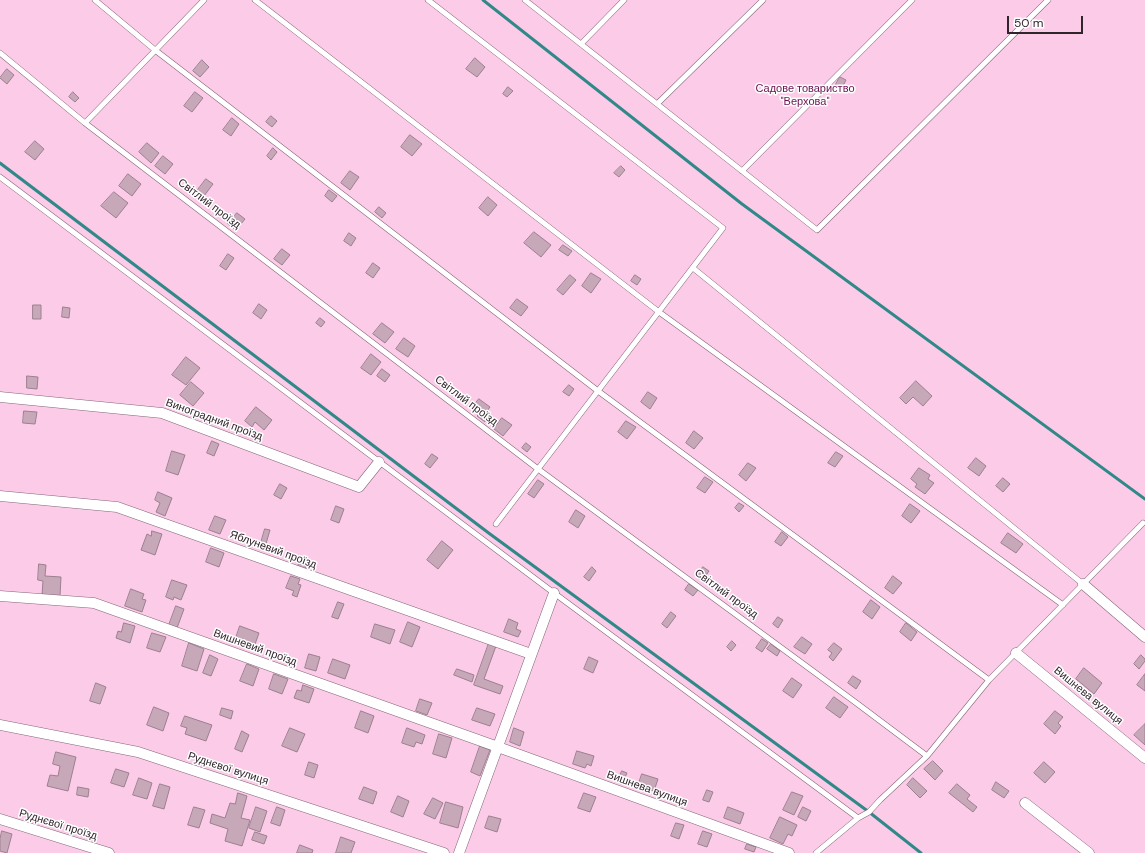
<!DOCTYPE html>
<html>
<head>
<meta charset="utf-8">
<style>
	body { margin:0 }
	#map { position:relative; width:1145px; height:853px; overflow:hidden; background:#feebf6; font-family:"DM Sans",sans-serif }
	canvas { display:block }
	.scale { position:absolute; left:1007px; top:16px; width:76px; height:18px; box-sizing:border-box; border:2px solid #31252c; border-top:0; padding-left:5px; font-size:12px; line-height:14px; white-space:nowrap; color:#31252c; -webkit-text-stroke:3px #fefefe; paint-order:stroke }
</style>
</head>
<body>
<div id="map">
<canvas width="1145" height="853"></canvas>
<div class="scale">50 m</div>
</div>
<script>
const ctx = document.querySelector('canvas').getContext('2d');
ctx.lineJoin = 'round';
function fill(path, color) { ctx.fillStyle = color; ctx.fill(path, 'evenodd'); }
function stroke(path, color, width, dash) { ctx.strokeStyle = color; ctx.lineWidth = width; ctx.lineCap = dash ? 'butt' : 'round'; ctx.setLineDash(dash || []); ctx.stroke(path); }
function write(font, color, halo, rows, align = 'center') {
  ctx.font = font + ' "DM Sans",sans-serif'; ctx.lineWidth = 3; ctx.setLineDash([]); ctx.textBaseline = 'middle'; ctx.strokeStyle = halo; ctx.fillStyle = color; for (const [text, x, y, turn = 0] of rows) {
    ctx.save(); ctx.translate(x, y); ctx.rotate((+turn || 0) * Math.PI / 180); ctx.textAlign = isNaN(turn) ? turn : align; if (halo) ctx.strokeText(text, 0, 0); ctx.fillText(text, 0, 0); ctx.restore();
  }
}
const green = new Path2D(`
	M0,0H1145V853H0Z`);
const stream = new Path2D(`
	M483,0L742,204L1145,499
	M0,163L490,534L869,812L921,853`);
const building = new Path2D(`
	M475,58L485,67L477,77L466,69Z
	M202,60L209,67L200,77L193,71Z
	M7,69L14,75L7,84L0,78Z
	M840,77L846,80L841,90L835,86Z
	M508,87L513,91L507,97L503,94Z
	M73,92L79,98L75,102L69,97Z
	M195,92L203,98L192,112L184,106Z
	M271,116L277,121L272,127L266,122Z
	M232,118L239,124L231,136L223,130Z
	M410,135L422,144L412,156L401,147Z
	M35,141L44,149L35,160L25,152Z
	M147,143L159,153L151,163L139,152Z
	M273,148L277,152L271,160L267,156Z
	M163,156L173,164L165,174L155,166Z
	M621,166L625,170L619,177L614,173Z
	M350,171L359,177L350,190L341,183Z
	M128,174L141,184L132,196L119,186Z
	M206,179L213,184L201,200L194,195Z
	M329,190L337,196L332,202L325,196Z
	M114,192L128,203L116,218L101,206Z
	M488,197L497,205L488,216L479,208Z
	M379,207L386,213L382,218L375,212Z
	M237,213L245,219L236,230L228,224Z
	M534,232L551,245L541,257L524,243Z
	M349,233L356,238L351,246L344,241Z
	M563,245L572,251L568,256L559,250Z
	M282,249L290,255L282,265L274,259Z
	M228,254L234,258L226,270L220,266Z
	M373,263L380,268L373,278L366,273Z
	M591,273L601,279L591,293L582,286Z
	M570,275L576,280L563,295L557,290Z
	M635,275L641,279L637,285L631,281Z
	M517,299L528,307L521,316L510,308Z
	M259,304L267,310L261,319L253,313Z
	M33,305H41V319H33Z
	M63,307L70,308L69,318L62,317Z
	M320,318L325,322L321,327L316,323Z
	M382,323L394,332L385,343L373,334Z
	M404,338L415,346L408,357L396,349Z
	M371,354L381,362L371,375L361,368Z
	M186,357L200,368L186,385L172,375Z
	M382,369L390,375L385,382L377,376Z
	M27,376L38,377L37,389L27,388Z
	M916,381L932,396L923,406L913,397L906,404L900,398Z
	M191,382L204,393L193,406L180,395Z
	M569,385L574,389L569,396L563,392Z
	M648,392L657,398L650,409L641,402Z
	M479,399L490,407L487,411L491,414L485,422L477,416L479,414L472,408Z
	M256,407L272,420L264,430L255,422L252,427L245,421Z
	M24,411L37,412L35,424L23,423Z
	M502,418L512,425L503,436L494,429Z
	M626,421L636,427L627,439L618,432Z
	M694,431L703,438L694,449L686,443Z
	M212,441L219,444L214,456L207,453Z
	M526,443L531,447L527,452L522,448Z
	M172,451L185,455L178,475L166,471Z
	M836,452L843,456L835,467L828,463Z
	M432,454L438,458L430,468L425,464Z
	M976,458L986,466L979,476L968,468Z
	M748,463L756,468L746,481L739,475Z
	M919,468L930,475L928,479L934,483L925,494L915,487L917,484L911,479Z
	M705,477L713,482L705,493L697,488Z
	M1003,478L1010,484L1003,492L996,486Z
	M538,480L544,484L534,498L528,494Z
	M280,484L287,488L281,499L274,495Z
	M158,492L172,498L165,516L156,512L160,503L155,500Z
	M739,503L744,506L739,512L735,508Z
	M910,504L920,511L911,523L902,516Z
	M336,506L344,509L339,523L331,520Z
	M576,510L585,516L578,528L569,522Z
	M215,516L226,520L220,534L209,530Z
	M265,529L270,530L265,547L260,546Z
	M152,531L162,534L155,555L141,550L147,534L151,536Z
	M782,532L788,537L781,546L775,542Z
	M1008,533L1023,544L1016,553L1001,543Z
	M442,541L453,550L438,569L427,560Z
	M211,548L224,553L219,567L206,562Z
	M300,560L307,562L305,569L298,566Z
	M39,564L46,565L45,576L61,577L60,596L42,595L43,581L38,580Z
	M592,567L596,571L589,581L584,577Z
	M703,567L709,571L702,581L697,577Z
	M291,576L300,579L298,584L301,585L297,597L292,595L294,591L286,588Z
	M893,576L902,583L893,594L885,588Z
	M172,580L187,585L181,600L174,597L173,600L166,597Z
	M689,584L698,590L693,596L685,590Z
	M131,589L144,594L142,599L146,600L142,612L125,606Z
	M871,600L880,607L872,619L863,612Z
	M338,602L344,604L338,619L332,617Z
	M176,606L184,609L177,628L169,625Z
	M671,612L676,616L667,628L662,624Z
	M778,617L783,620L778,628L773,624Z
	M509,619L518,623L516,629L521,631L518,637L504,632Z
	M408,622L420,627L412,647L400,642Z
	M124,623L135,626L130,643L116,638L118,631L121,632Z
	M906,623L917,632L911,641L900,632Z
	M375,624L395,630L390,644L371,637Z
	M240,626L259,633L254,647L235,641Z
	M152,633L166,637L160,652L147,648Z
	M802,637L812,644L805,654L794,647Z
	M762,639L768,643L762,652L756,648Z
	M732,641L736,645L731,651L727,647Z
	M189,643L204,649L197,671L182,666Z
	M489,643L496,646L484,679L503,686L500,694L474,685Z
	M834,643L842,649L833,661L829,657L832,653L828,650Z
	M771,644L780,651L777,656L767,649Z
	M309,654L320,657L316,671L305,668Z
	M210,655L218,659L211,676L203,673Z
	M1141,655L1145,659V661L1139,669L1134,664Z
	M589,657L598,661L593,673L584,669Z
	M333,659L350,665L345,679L328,673Z
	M247,664L259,669L253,686L240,681Z
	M1084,668L1102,683L1094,694L1076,679Z
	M457,669L474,675L472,682L454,675Z
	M274,674L288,679L282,694L269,689Z
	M1145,674V691L1137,685Z
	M853,676L861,681L856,689L848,683Z
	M792,678L802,685L793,698L783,691Z
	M96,683L106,687L100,704L90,701Z
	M303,685L314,689L309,703L294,698L297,690L301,691Z
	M834,697L848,707L840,718L826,708Z
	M420,699L432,703L427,715L416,711Z
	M154,707L169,713L163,731L147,725Z
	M222,708L233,711L231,719L220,715Z
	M477,708L495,714L490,726L472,720Z
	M361,711L374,716L368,733L355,728Z
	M1055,711L1063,717L1058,723L1061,726L1055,734L1044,724Z
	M185,716L212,725L206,741L185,734L187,728L181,726Z
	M1145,724V745L1134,735Z
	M290,728L305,734L297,752L282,746Z
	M407,728L425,735L422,744L416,742L414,747L402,743Z
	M514,728L524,732L520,746L510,742Z
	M242,731L249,735L242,752L235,749Z
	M439,734L452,738L446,758L433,754Z
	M480,746L490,750L480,776L471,772Z
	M577,751L594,756L591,766L587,764L585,768L573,764Z
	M56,752L76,757L68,791L47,786L50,775L58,776L60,766L53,764Z
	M933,761L943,771L935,780L924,769Z
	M309,762L318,765L314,778L305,775Z
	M1044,762L1055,772L1045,783L1034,773Z
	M116,769L129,773L124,787L111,783Z
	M622,771L627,773L622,784L617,782Z
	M642,774L658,779L654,791L638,786Z
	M139,778L152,783L147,799L133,795Z
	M913,778L927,791L920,798L907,785Z
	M996,782L1009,791L1004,798L992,790Z
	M160,784L170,787L164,809L153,806Z
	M957,784L970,795L967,799L977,807L973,812L949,793Z
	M78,787L89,789L88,797L77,795Z
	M364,787L377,792L373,804L359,799Z
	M707,790L713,792L709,802L703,800Z
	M792,792L803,796L794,815L783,810Z
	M238,793L247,796L241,818L250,820L242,846L225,841L228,829L210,823L212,814L225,818L230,803L235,804Z
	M584,793L596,797L590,812L578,808Z
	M398,796L409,801L403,817L391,812Z
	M433,798L443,803L435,819L424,814Z
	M446,802L463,807L458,828L440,823Z
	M194,807L205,810L199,828L188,825Z
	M256,807L267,811L260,832L249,828Z
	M277,807L285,810L280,826L271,823Z
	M728,807L744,813L740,824L724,818Z
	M803,807L811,811L806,821L798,817Z
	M489,816L501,819L497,832L485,828Z
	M780,817L797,825L792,836L788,834L783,844L770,838Z
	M676,823L684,825L679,839L671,836Z
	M2,831L12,834L7,853L0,851V839Z
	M703,831L712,834L707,847L698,844Z
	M255,832L267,836L264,844L252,840Z
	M341,837L355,842L351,853H336Z
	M747,844L756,847L754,852L745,849Z
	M300,845L313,850L312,853H297Z`);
const lane = new Path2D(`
	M95,0L155,50L598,391L989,680
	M255,0L659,312L1063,605
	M428,0L723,228L538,469L496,524
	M525,0L817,230L1048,0
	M581,44L624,0
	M0,53L85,123L538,469L855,702L927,756
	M657,104L763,0
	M85,123L204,0
	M742,171L912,0
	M0,177L554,593L858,818
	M693,268L1083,584
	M816,853L858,818L869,812L880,800L927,756L989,680L1143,523`);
const street = new Path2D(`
	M0,397L162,413L359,487L379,462
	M0,496L117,507L531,654
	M1083,584L1145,637
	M0,596L94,603L498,747L789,853
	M1016,653L1145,758
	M0,725L138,752L444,853
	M1025,803L1089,853
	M0,819L109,853
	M459,853L554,593`);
const parkNames = [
	["Садове товариство",805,89],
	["\"Верхова\"",805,102]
];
const streetNames = [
	["Світлий проїзд",209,204,37],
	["Світлий проїзд",466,401,37],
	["Виноградний проїзд",214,420,20],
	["Яблуневий проїзд",273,550,20],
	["Світлий проїзд",726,594,36],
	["Вишневий проїзд",255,648,20],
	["Вишнева вулиця",1088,696,39],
	["Руднєвої вулиця",228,769,18],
	["Вишнева вулиця",647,789,20],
	["Руднєвої проїзд",58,825,17]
];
fill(green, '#fccbe8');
stroke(stream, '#318888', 3);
fill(building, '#c6a8b9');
stroke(building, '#9d8091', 1);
stroke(lane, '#826777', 6);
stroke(street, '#826777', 11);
stroke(lane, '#fff', 5);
stroke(street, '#fff', 10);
write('11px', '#6b1251', '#fefefe', parkNames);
write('11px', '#31252c', '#fefefe', streetNames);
</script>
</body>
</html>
